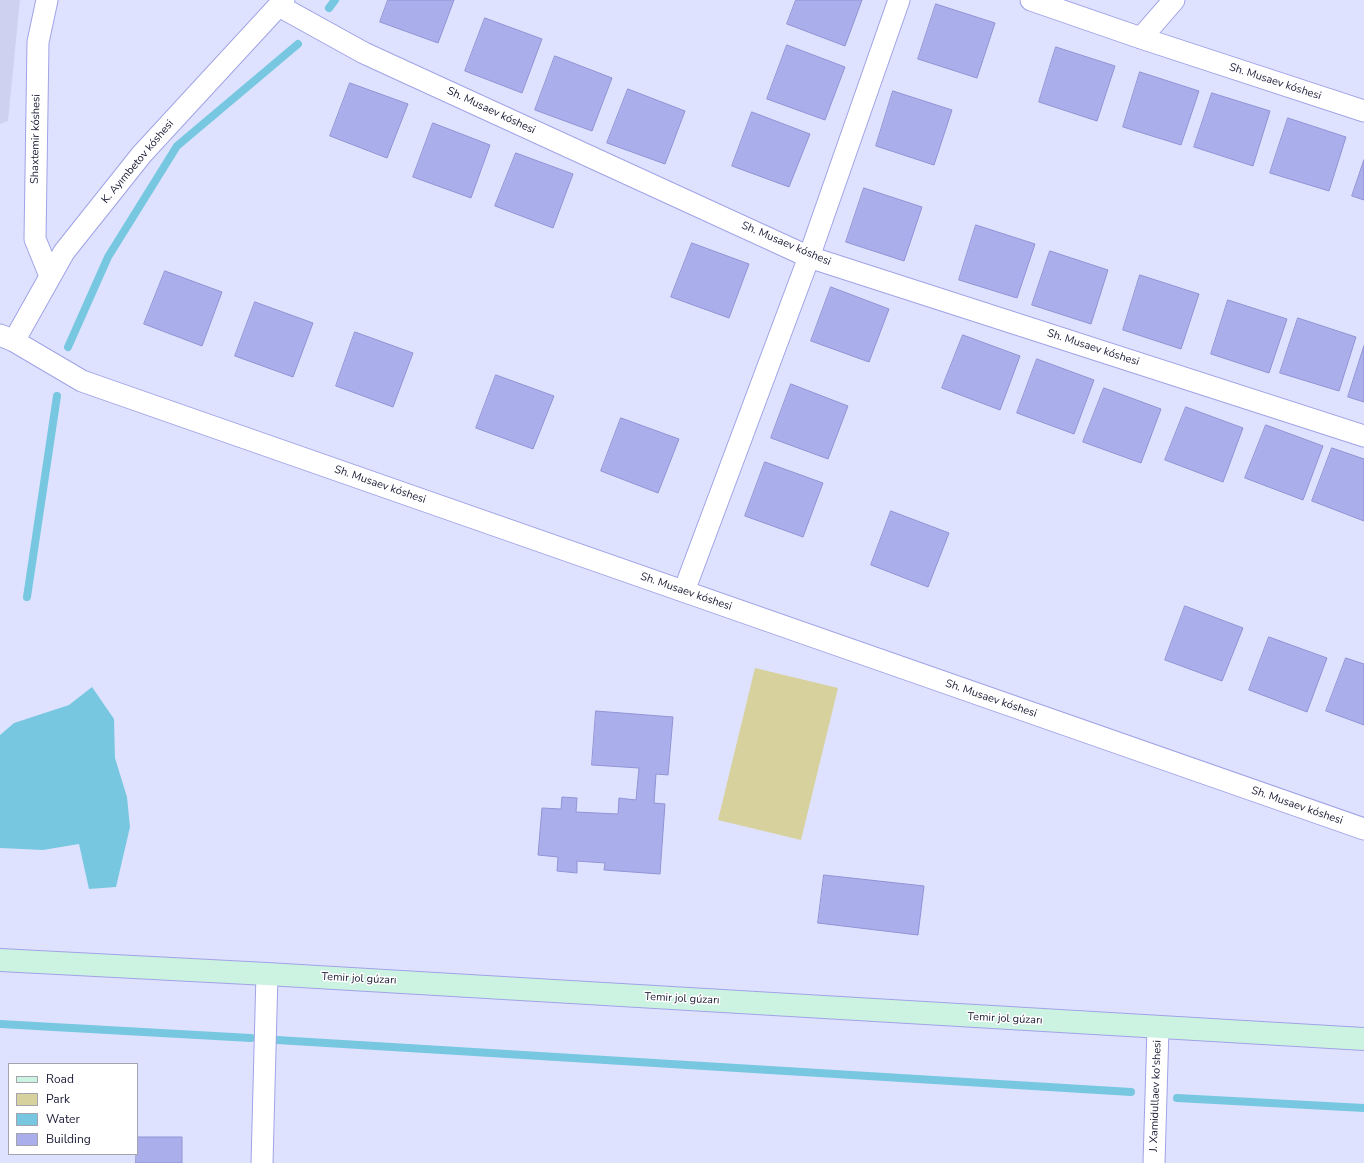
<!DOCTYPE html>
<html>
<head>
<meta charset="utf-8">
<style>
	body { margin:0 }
	#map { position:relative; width:1364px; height:1163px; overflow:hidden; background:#dfe2fe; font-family:"Nunito Sans",sans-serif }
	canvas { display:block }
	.legend { position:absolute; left:8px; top:1063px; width:130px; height:92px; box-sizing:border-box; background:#fff; border:1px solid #a3a4ae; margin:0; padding:5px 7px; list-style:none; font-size:12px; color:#1a1b34 }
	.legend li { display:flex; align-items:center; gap:8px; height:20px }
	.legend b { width:20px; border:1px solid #a3a4ae }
</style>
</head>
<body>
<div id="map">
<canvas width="1364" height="1163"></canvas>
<ul class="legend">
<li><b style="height:5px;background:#ccf2e1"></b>Road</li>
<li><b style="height:11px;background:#d7d19e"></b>Park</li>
<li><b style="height:11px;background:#78c7e1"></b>Water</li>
<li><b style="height:11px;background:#aaaeea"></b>Building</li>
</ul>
</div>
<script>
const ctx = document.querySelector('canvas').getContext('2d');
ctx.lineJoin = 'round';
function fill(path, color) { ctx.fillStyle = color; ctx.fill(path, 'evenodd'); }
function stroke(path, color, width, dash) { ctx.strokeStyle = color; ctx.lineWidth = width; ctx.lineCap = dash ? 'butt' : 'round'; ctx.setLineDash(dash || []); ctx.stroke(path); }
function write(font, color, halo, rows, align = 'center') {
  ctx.font = font + ' "Nunito Sans",sans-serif'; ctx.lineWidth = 3; ctx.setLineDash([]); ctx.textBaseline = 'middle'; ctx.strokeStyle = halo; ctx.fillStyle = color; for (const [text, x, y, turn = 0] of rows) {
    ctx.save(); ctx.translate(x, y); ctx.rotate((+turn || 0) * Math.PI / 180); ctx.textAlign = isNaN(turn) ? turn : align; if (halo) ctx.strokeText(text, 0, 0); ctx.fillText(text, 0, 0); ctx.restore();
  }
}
const built = new Path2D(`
	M0,0H20L8,121L0,124Z`);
const green = new Path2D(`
	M755,668L838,688L801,840L718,820Z`);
const water = new Path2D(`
	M92,687L114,719L115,758L127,797L130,827L116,887L89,889L79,844L43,850L0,848V735L14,723L69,705Z`);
const stream = new Path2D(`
	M329,8L335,0
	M68,347L108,257L177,146L298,44
	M27,597L57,396
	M0,1024L251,1038
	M277,1040L1131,1092
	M1177,1098L1364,1108`);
const building = new Path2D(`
	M388,0H454L438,43L380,22Z
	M796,0H862L845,46L787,24Z
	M936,4L995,23L977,78L918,59Z
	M485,18L542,39L522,93L465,71Z
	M787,45L845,67L825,120L767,99Z
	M1056,47L1115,66L1097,121L1039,102Z
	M555,56L612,78L592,131L535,110Z
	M1140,72L1199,91L1181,145L1123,127Z
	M350,83L408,104L387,158L330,136Z
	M628,89L685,111L665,164L607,143Z
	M893,91L952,110L934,165L876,146Z
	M1212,93L1270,111L1253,166L1194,147Z
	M752,112L810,134L789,187L732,166Z
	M1288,118L1346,137L1329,191L1270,173Z
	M433,123L490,145L471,198L413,177Z
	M516,153L573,174L553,228L495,206Z
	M1364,160V200L1352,196Z
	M864,188L922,207L904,261L846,242Z
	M976,225L1035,244L1017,298L959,280Z
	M692,243L749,264L729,318L671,297Z
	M1050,251L1108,270L1091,324L1032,305Z
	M165,271L222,292L202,346L144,324Z
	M1140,275L1199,294L1181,349L1123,330Z
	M831,287L889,309L869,362L811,341Z
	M1228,300L1287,319L1269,373L1211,354Z
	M255,302L313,323L293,377L235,356Z
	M1298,318L1356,337L1339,391L1280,373Z
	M355,332L413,353L393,407L336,386Z
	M963,335L1020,356L1000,410L942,388Z
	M1364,346V402L1348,397Z
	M1037,359L1094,380L1074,434L1017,413Z
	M496,375L554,396L533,449L476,428Z
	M791,384L848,406L828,459L771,438Z
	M1104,388L1161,409L1141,463L1083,442Z
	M1186,407L1243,428L1223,482L1165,460Z
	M621,418L679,439L658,493L601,471Z
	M1266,425L1323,446L1303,500L1245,478Z
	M1332,448L1364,459V521L1312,501Z
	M765,462L823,483L803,537L745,516Z
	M891,511L949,533L928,587L871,565Z
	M1185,606L1243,628L1222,681L1165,660Z
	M1269,637L1327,658L1307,712L1249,690Z
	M1346,658L1364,664V725L1326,711Z
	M596,711L673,717L668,775L656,774L654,803L665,804L660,874L604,870L605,863L577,861V873L557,871L558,857L538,855L542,808L561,809L562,797L577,798L576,812L618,814L619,798L636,800L639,768L592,765Z
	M824,875L924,886L918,935L818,923Z
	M137,1137H182V1163H136Z`);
const street = new Path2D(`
	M47,0L38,42L35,239L50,276
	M1031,0L1141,38L1364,111
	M279,6L364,53L809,257L1364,436
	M1141,38L1174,0
	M0,335L14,341L82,381L1364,829
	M14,341L64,252L142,154L284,0
	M684,591L809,257L899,0
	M262,1163L267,974
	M1154,1163L1158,1028`);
const secondary = new Path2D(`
	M0,960L267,974L1364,1039`);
const streetNames = [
	["Sh. Musaev kóshesi",1275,82,18],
	["Sh. Musaev kóshesi",491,111,25],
	["Shaxtemir kóshesi",36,139,-89],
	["K. Ayımbetov kóshesi",138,162,-50],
	["Sh. Musaev kóshesi",786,244,23],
	["Sh. Musaev kóshesi",1093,348,18],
	["Sh. Musaev kóshesi",380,485,19],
	["Sh. Musaev kóshesi",686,592,19],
	["Sh. Musaev kóshesi",991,699,19],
	["Sh. Musaev kóshesi",1297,806,19],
	["Temir jol gúzarı",359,979,3],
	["Temir jol gúzarı",682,999,3],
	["Temir jol gúzarı",1005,1019,3],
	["J. Xamidullaev ko'shesi",1156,1096,-88]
];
fill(built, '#cfd1f0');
fill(green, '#d7d19e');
fill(water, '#78c7e1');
stroke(stream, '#78c7e1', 8);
fill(building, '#aaaeea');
stroke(building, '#9093d5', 1);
stroke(street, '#a0a3e6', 23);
stroke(secondary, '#a0a3e6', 24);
stroke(street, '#fff', 21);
stroke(secondary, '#ccf2e1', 22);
write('11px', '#1a1b34', '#fff', streetNames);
</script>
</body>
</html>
